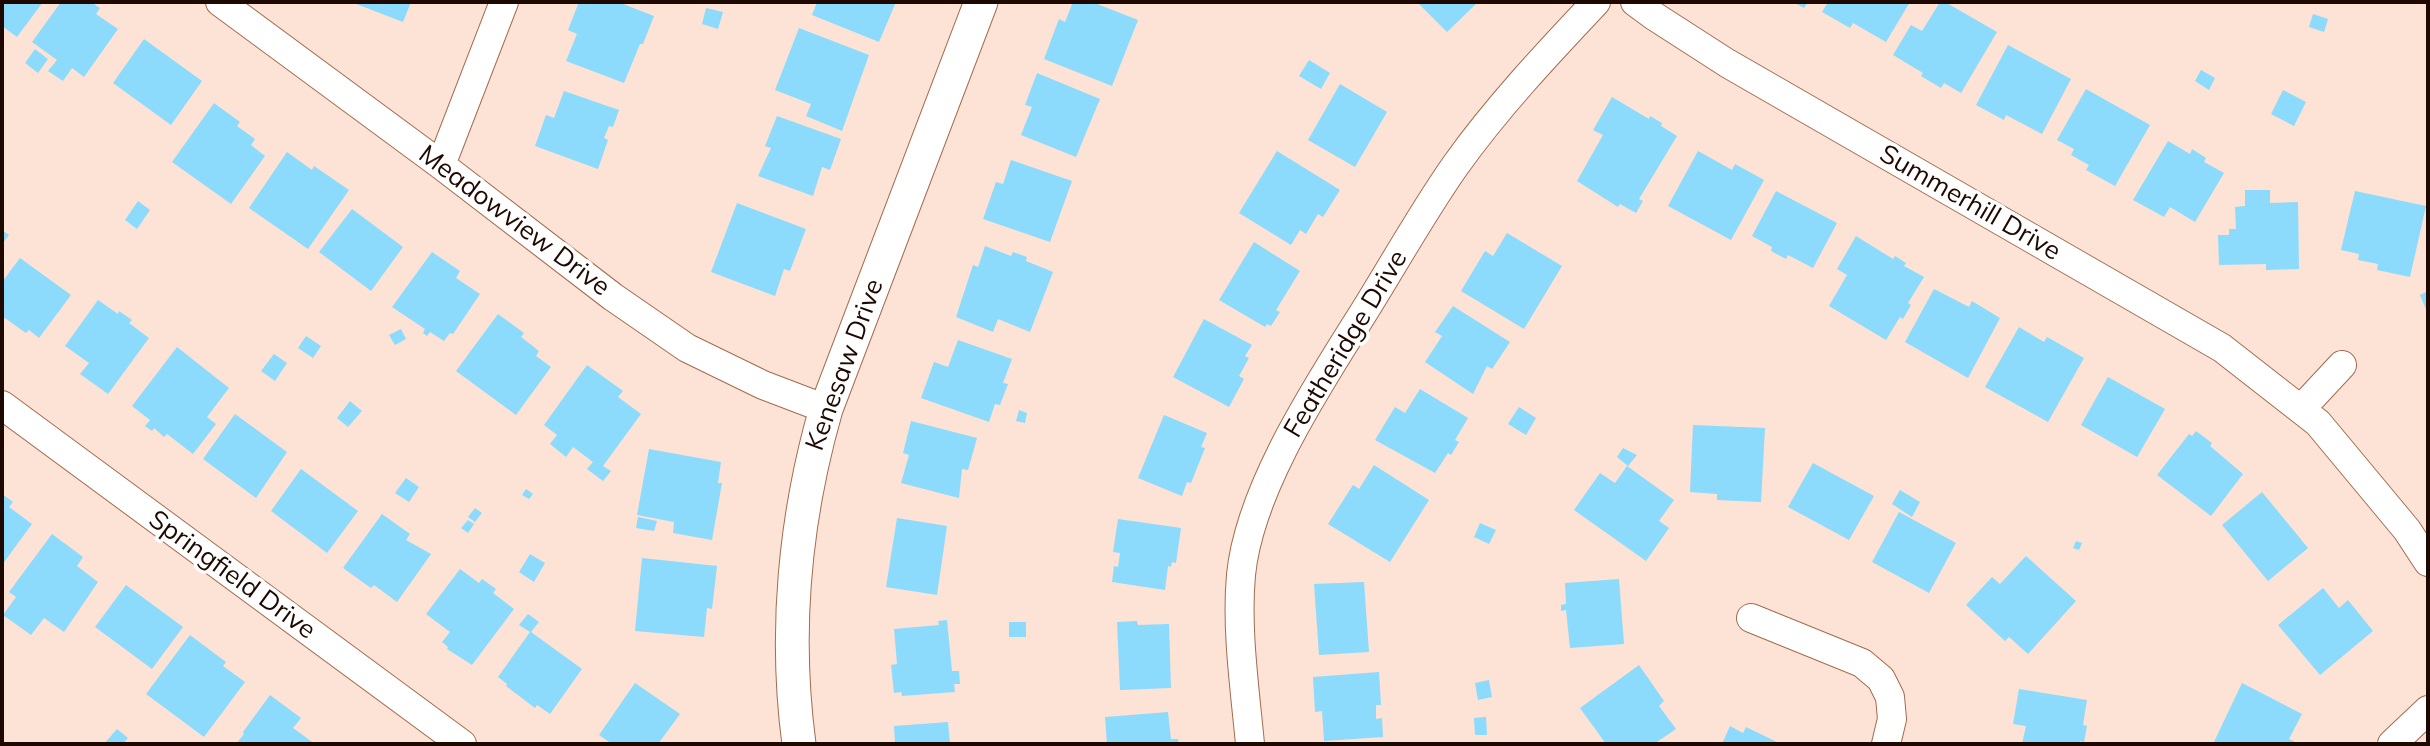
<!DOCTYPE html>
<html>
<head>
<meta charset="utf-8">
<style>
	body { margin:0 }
	#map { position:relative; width:2430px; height:746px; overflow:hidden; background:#fde3d6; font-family:Mulish,sans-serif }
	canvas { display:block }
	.frame { position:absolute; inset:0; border:4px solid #1d0901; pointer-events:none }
</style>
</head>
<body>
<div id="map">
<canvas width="2430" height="746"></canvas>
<div class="frame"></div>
</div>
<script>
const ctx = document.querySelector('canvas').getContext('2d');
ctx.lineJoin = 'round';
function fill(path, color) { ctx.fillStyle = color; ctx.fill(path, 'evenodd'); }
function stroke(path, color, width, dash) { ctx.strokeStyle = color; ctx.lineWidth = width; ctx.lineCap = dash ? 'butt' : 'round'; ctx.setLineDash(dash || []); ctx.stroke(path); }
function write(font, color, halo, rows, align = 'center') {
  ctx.font = font + ' Mulish,sans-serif'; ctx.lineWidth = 7; ctx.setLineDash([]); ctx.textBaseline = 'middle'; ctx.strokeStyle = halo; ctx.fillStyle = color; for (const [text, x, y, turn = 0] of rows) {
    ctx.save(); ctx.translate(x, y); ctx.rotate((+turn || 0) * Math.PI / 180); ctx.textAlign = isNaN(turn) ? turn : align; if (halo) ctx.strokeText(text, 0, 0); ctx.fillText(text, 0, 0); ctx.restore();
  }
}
const building = new Path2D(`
	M2,2H43L17,37L2,26Z
	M61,2H91L100,8L96,14L118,29L84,77L72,68L63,81L48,71L57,60L32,42Z
	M351,2H411L403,22Z
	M579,2H618L654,16L643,44H640L624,83L566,61L577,34L568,30Z
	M817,2H896L879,42L812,15Z
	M1073,2H1092L1138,20L1112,86L1044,59L1059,19L1065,22Z
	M1417,2H1478L1447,32Z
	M1793,2H1808L1804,8Z
	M1828,2H1910L1886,42L1853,23L1850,28L1822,12Z
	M1940,2H1945L1997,32L1961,93L1944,83L1941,88L1921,76L1923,73L1893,55L1911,25L1922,31Z
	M706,8L723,12L718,29L702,24Z
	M2313,14L2328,19L2324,32L2309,27Z
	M799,28L869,55L842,131L806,116L811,104L775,90Z
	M144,39L202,81L171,125L113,83Z
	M2008,45L2071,79L2042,134L2006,115L2004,120L1976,105Z
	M35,49L48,59L38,73L25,63Z
	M1309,60L1330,73L1321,89L1299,76Z
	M2201,70L2215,78L2209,90L2195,81Z
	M1037,73L1100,99L1076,157L1021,135L1032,107L1025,105Z
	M1340,84L1387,112L1355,167L1308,140Z
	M2086,89L2150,125L2115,186L2086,170L2089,165L2071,155L2074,149L2057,140Z
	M2283,90L2306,102L2294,126L2271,114Z
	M564,91L619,110L613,127L609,126L604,138L608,140L598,169L535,146L546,115L554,118Z
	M1612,97L1649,119L1650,116L1662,123L1661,126L1677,136L1639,199L1643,201L1636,213L1620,204L1618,207L1577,181L1603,135L1593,130Z
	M214,103L240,122L237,126L255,139L251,145L265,156L231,204L172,162Z
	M777,116L841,139L830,170L822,167L813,196L758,176L771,148L765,146Z
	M2168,141L2190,154L2192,149L2206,158L2204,162L2224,173L2195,222L2170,207L2164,217L2133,200Z
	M1277,151L1340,190L1323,217L1318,214L1306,234L1300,230L1291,245L1239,213Z
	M1698,151L1732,170L1735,164L1764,180L1731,240L1668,206Z
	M287,152L312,170L314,166L349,190L308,249L249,208Z
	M1011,160L1072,181L1050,242L983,219L996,182L1003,184Z
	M2245,190H2270V203L2298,202L2299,269L2266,270V264L2219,265L2218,235H2229V229H2236L2235,207L2245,206Z
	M1776,191L1837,223L1813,268L1788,255L1786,259L1771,251L1772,247L1752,236Z
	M2355,191L2426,206L2410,277L2377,270L2378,264L2358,260L2359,254L2341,250Z
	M138,201L150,210L137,229L125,220Z
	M737,203L806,229L790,271L784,269L775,296L711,272Z
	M352,209L403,247L371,291L319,252Z
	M2,230L9,235L2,244Z
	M1507,233L1562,266L1524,329L1461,291L1485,251L1493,256Z
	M1856,236L1893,259L1895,256L1906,263L1904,266L1924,277L1908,303L1911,305L1903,319L1900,317L1886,340L1829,306L1847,275L1837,269Z
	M1254,242L1300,271L1276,310L1280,312L1271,326L1267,324L1265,327L1219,300Z
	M985,246L1011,256L1013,252L1027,257L1026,261L1053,272L1030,332L998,319L993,332L956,317L973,265L978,267Z
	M432,252L460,271L456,278L480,294L453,334L450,333L444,341L430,332L427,336L423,333L425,329L392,307Z
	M20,258L71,295L39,338L29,330L26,333L2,316V282Z
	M1934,289L1969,307L1972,301L2000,318L1968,378L1905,342Z
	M2428,291V314L2420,295Z
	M98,300L118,314L119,311L132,320L129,323L149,338L108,394L80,374L89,363L65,346Z
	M1453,306L1510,342L1492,369L1487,366L1473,394L1425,362L1442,336L1435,332Z
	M498,314L524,333L521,337L539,351L536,356L551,367L516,415L456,371Z
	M1204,319L1252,345L1245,356L1249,358L1239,376L1244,379L1229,407L1173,377Z
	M2019,327L2044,342L2047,337L2084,358L2048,422L1985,387Z
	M401,329L406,339L395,345L389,335Z
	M306,336L321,346L313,358L298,348Z
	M958,340L1012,359L1003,383L1008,384L1000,405L995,404L989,422L921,398L934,362L948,367Z
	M177,347L229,388L207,417L216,424L193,454L167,434L164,437L154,428L152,431L145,426L150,420L132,406Z
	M274,354L287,363L275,381L261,371Z
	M587,365L623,391L618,397L641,414L603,466L611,471L603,481L587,469L593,462L573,447L566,457L550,444L557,435L544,425Z
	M2108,377L2165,409L2137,457L2081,425Z
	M1420,389L1468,418L1455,440L1459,442L1451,455L1448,453L1435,473L1375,440L1395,407L1405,413Z
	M350,401L362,411L348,427L337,418Z
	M1519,407L1536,418L1526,435L1508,424Z
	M1019,410L1027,413L1025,423L1016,421Z
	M235,414L287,452L256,498L203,459Z
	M1164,415L1207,433L1201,447L1205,448L1191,483L1187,482L1182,496L1138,478Z
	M911,421L977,438L968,470L962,469L959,498L901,483L909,455L903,453Z
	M1693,425L1765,428L1761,502L1717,500V494L1690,492Z
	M2196,431L2212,443L2210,446L2243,474L2211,516L2157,475L2189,434L2192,436Z
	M1623,448L1637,455L1628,466L1617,457Z
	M649,449L721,462L718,483H722L712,540L673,533L674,522L637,515Z
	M1813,463L1874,496L1849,540L1788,507Z
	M1374,465L1429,500L1390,562L1328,524L1353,485L1359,489Z
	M1627,466L1674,500L1659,521L1669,528L1646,561L1574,510L1600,473L1615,483Z
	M301,469L358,511L327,553L271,511Z
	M406,478L419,487L409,502L395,493Z
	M526,489L533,494L529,499L522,495Z
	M1900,490L1920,502L1912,517L1892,504Z
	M2262,492L2308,548L2268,581L2222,525Z
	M2,494L13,502L9,507L32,524L2,565Z
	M475,508L482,513L475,522L468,517Z
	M1899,512L1956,543L1929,593L1872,562Z
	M382,514L410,534L406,540L431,554L397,602L374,585L371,588L343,568Z
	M638,517L657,521L654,531L636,528Z
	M897,518L947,526L937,595L886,587Z
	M1118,519L1181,528L1176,563L1172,562L1171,567L1168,566L1165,590L1112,582L1114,566L1118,567L1120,553L1113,552Z
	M468,520L474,524L468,533L461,528Z
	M1480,523L1496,530L1489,544L1474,537Z
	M52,534L83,557L77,566L98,582L64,632L44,618L31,635L3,615L16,597L9,592Z
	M2076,541L2082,543L2079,550L2073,548Z
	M530,554L545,563L534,582L519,572Z
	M2026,556L2076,601L2028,654L2009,637L2005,641L1966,605L1992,577L2000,584Z
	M642,558L717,566L712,609L707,608L704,637L635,631Z
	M460,569L479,583L482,579L496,589L493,593L514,609L472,665L447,649L448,647L442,642L450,632L426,614Z
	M1619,579L1624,644L1570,648L1566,610L1561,611V605L1566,604L1565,583Z
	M1364,582L1369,652L1319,655L1314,584Z
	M126,585L183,627L152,669L95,627Z
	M2323,588L2339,608L2348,600L2373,631L2320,675L2278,625Z
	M528,614L539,622L531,632L582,669L550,714L537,705L535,708L506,686L507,684L498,677L530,632L519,625Z
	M947,620L952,671H959L960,684H954L955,692L902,696L901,692L894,693L891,665L897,664L894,629L939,625L938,621Z
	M1137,621L1138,625L1169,624L1171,688L1120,690L1117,622Z
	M1009,622H1026V637H1009Z
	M190,635L226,662L223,666L245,682L204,737L146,694Z
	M1639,665L1664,701L1659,706L1676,729L1654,744H1606L1580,708Z
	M1379,672L1381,705H1376V719L1382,718L1383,737L1324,741L1322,711L1315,712L1313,677Z
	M1489,680L1492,697L1478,700L1475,683Z
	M635,683L680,714L658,744H612L599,735Z
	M2242,683L2302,714L2289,739L2299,744H2213Z
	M2019,689L2087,700L2083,725L2087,726L2084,742L2080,741L2079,744H2022L2026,726L2013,724Z
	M270,695L301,718L293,728L315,744H236L244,734L243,732Z
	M1168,712L1171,739H1178L1179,744H1107L1105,717Z
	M1486,717L1487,735H1475L1474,718Z
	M948,722L950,744H895L894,726Z
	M1730,726L1743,733L1746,727L1781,744H1722Z
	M117,729L128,738L123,744H104Z`);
const minor = new Path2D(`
	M220,2L441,165L613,297L687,348L763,385L826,409
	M1635,2L1654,16L1727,63L2222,348L2318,423L2407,530L2428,562
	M441,165L504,2
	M2,405L462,744
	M2301,409L2342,365
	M1751,618L1862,663L1881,679L1890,697L1892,719L1886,744
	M1250,744C1245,690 1236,629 1241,575C1249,492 1313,393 1357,323C1390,271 1420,216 1455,166C1497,107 1547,54 1596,2
	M2392,744L2428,710`);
const tertiary = new Path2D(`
	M799,744C784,632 795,517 826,409L981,2`);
const streetNames = [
	["Summerhill Drive",1970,203,30],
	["Meadowview Drive",514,221,37],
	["Featheridge Drive",1346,344,-59],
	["Kenesaw Drive",845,365,-70],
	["Springfield Drive",232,575,36]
];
fill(building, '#8cdafc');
stroke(minor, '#a36b4e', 30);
stroke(tertiary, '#a36b4e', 35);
stroke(minor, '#fff', 28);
stroke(tertiary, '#fff', 33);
write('26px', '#1d0901', '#fff', streetNames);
</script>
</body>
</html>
